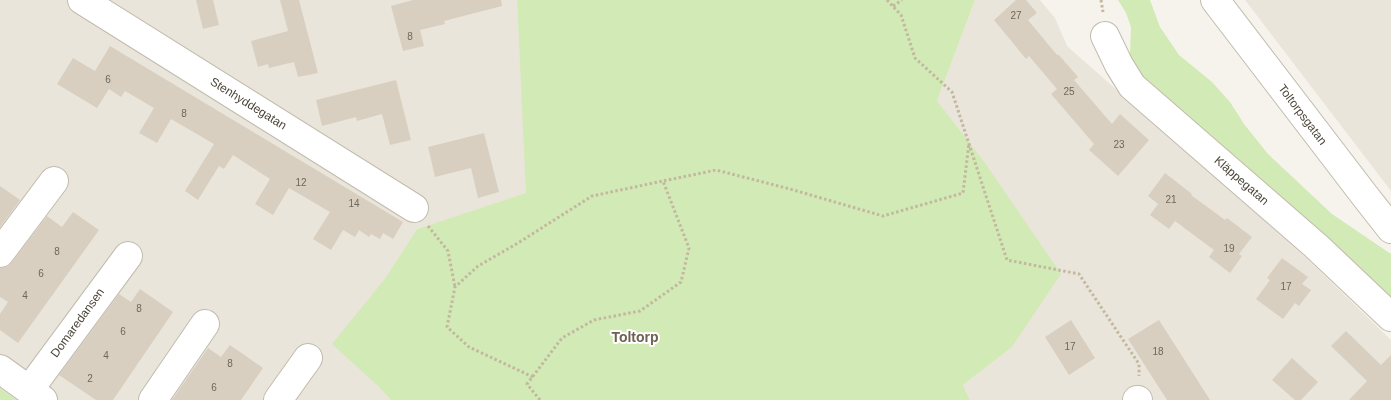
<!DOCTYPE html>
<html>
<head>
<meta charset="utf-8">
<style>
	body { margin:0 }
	canvas { display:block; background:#f6f3ec }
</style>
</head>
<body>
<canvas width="1391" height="400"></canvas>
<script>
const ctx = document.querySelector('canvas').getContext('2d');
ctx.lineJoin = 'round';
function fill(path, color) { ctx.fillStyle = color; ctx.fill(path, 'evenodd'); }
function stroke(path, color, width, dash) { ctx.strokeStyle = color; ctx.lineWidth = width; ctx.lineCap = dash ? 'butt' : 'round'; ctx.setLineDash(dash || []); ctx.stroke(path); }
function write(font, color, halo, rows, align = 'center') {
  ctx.font = font + ' Arial,sans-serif'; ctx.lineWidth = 4; ctx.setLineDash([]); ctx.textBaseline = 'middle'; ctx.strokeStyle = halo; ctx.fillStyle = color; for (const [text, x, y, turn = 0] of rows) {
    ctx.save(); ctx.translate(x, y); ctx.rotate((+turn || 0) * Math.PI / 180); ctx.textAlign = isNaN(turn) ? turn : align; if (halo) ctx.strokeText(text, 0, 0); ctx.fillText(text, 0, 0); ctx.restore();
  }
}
const residential = new Path2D(`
	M0,0H517L527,193L417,229L384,280L377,385L391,400H17L0,388Z
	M975,0H1040L1055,18L1067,46L1298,250L1391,340V400H970L963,385L1011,348L937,101Z
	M1245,0H1391V191Z`);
const green = new Path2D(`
	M517,0H975L937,101L985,163L1061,274L1011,348L963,385L970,400H391L377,385L332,344L384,280L417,229L526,193Z
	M1118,0H1150L1160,27L1179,55L1212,82L1230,102L1244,124L1268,154L1332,214L1391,254V301L1137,72L1130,55L1131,27L1126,13Z
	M0,388L17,400H0Z`);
const building = new Path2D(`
	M196,0H213L219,25L203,29Z
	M280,0H299L318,73L298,77L294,62L269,68L268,64L258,67L251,41L288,31Z
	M413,0H501L502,6L444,21L445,24L420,30L424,46L403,51L391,6Z
	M1016,0H1026L1037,13L1028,20L1057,55L1058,54L1078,77L1074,80L1112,124L1120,114L1149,140L1118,176L1089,150L1094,144L1051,94L1057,89L1029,56L1026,59L994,20Z
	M110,46L403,222L393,239L383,233L380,239L371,234L369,237L359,230L355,237L343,230L331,250L313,239L330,212L289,188L273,215L255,204L270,179L233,155L224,169L219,166L198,200L185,191L214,144L171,119L157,143L139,133L154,108L125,91L121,97L109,89L97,108L57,84L73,58L95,71Z
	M396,80L411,140L390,145L382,114L357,121L356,117L322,126L316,100Z
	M484,133L499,192L478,198L471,168L435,177L428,147Z
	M1165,173L1192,194L1191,195L1225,220L1227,218L1252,237L1239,254L1242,256L1230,273L1209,257L1214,250L1175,221L1169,229L1150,215L1158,204L1148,196Z
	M0,186L20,200L0,227Z
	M73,212L99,230L18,343L0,330V314L8,302L0,297V268L7,267L12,262L47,216L62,227Z
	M1282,258L1308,277L1302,284L1311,290L1299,306L1295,303L1283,319L1256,299L1270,280L1267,278Z
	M140,289L173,312L113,400H96L59,375L119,294L131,302Z
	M1071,320L1095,358L1069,375L1045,337Z
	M1159,320L1189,367L1210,400H1167L1128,339Z
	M1346,331L1381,365L1391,355V400H1349L1367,381L1331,346Z
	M230,345L263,368L241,400H172L208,348L221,357Z
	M1292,358L1318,382L1301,400H1295L1272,380Z`);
const path = new Path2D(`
	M887,0L901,15L915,58L952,92L1007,260L1079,274L1139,364V376
	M1101,0L1103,12
	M893,6L902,0
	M428,226L448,251L455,287
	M533,377L469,347L447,327L455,287L478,266L518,243L592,196L663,181
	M540,400L527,384L562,338L594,320L640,311L681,282L689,248L663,181L716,170L790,189L883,216L963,193L969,143`);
const minor = new Path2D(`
	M82,0L414,208
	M1215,0L1365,196L1391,229
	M1105,36L1119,65L1132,86L1316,246L1391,317
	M0,253L54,181
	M0,369L43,400
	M29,390L128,256
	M153,400L205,324
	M278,400L308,358
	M1137,400H1138`);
const numberNames = [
	["27",1016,16],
	["8",410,37],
	["6",108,80],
	["25",1069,92],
	["8",184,114],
	["23",1119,145],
	["12",301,183],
	["21",1171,200],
	["14",354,204],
	["19",1229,249],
	["8",57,252],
	["6",41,274],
	["17",1286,287],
	["4",25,296],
	["8",139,309],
	["6",123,332],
	["17",1070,347],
	["18",1158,352],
	["4",106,356],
	["8",230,364],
	["2",90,379],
	["6",214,388]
];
const streetNames = [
	["Stenhyddegatan",248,104,32],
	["Toltorpsgatan",1302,115,53],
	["Kläppegatan",1241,181,41],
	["Domaredansen",78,323,-54]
];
const neighbourhoodNames = [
	["Toltorp",635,338]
];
fill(residential, '#eae5da');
fill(green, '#d2eab5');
fill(building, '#d8cfc1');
stroke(minor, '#c2bbae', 30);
stroke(path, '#c4b79f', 3, [2.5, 2.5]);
stroke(minor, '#fff', 28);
write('10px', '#6e675b', null, numberNames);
write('12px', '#4b4439', '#fff', streetNames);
write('bold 14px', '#6e6250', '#fff', neighbourhoodNames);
</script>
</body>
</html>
